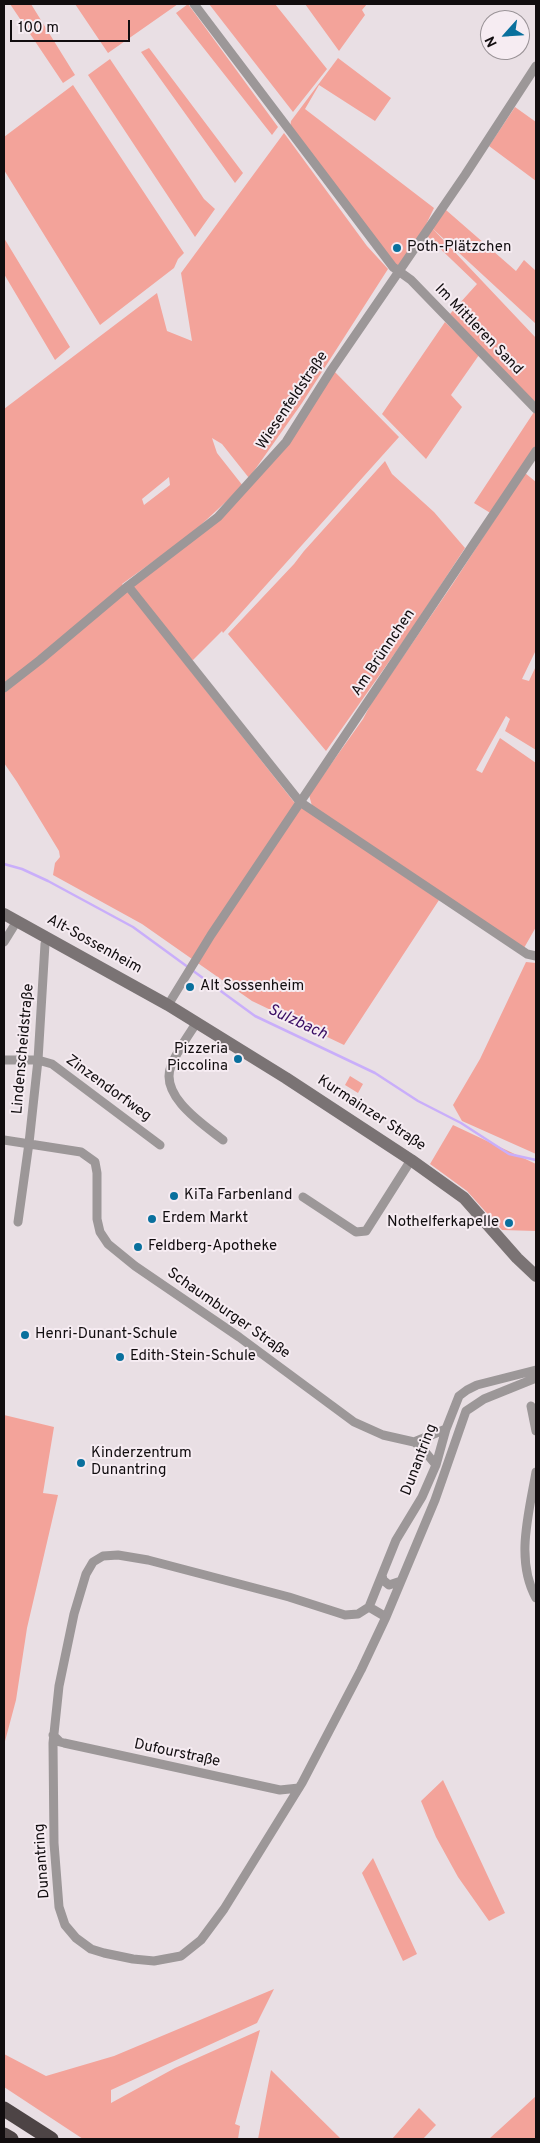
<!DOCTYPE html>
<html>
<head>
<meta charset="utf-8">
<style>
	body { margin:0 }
	#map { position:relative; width:540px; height:2143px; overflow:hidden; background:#e9dfe4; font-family:Overpass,sans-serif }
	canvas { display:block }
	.frame { position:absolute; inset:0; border:5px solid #110d0f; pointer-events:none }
	.north { position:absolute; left:480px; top:10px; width:50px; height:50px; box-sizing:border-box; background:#f6ecf2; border:1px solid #9a9397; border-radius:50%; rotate:244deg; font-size:14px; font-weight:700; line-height:20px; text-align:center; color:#110d0f }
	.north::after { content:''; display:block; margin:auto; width:18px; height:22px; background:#09709d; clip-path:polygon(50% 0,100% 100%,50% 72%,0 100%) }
	.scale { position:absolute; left:10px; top:20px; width:120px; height:22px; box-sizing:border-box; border:2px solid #110d0f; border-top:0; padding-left:6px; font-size:15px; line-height:18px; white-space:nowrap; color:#110d0f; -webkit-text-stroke:4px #f6ecf2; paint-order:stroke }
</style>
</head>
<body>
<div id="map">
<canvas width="540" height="2143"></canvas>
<div class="frame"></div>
<div class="north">N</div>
<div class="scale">100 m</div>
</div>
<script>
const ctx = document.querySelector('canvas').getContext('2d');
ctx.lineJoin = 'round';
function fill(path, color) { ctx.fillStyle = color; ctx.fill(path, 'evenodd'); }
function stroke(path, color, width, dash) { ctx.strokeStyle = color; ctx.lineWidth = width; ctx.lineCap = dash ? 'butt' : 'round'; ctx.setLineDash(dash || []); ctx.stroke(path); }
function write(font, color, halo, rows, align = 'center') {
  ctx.font = font + ' Overpass,sans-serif'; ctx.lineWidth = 4; ctx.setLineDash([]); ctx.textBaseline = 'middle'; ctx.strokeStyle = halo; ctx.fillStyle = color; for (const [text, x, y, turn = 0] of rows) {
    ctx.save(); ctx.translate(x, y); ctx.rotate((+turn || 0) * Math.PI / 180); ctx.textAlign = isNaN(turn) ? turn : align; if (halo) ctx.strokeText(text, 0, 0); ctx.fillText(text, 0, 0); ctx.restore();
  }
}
const green = new Path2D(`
	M10,4H31L75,75L63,83Z
	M75,4H178L108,53Z
	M188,4L278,127L272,135L176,13Z
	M209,4H275L327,69L293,112Z
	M305,4H367L362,10L365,15L339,51Z
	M149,48L243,173L235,183L141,52Z
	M338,58L391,98L375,121L319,85L305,109L434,208L420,237L399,266H395L290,128L291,121Z
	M110,59L204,199L215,209L195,237L88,75Z
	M73,85L184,253L178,259L174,268L100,325L4,170V137Z
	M515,107L536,122V181L489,146Z
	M284,133L367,246L388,269L302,403L249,478L222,444L212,438L217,453L243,486L190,535L122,584L294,802L439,900L344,1045L252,1001L142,924L53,875L55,863L60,857L59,851L17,782L4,763V409L157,293L167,331L192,341L181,273ZM169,477L170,485L144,505L142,499Z
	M446,210L516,271L524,260L536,271V324L432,228L536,338V403L490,358L450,314L477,284L427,236Z
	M4,238L70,347L55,360L4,274Z
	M445,322L479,355L451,395L462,407L426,459L382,414Z
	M332,369L399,437L223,633L222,631L193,660L187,658L132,587L218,517L286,441Z
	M534,412L536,414V447L492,514L474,503Z
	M385,461L392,474L434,512L465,548L412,629L326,751L228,634L294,564L304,551Z
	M525,473L536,482V650L522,679L529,681L536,666V750L505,731L510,719L506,716L476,770L482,773L500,738L536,763V927L524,948L312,806L309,795L363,719L372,702L452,585Z
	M526,962L536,963V1154L462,1121L453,1105L480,1059Z
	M350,1076L363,1084L358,1093L345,1085Z
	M453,1125L536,1164V1231L502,1230L467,1191L430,1164Z
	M4,1415L54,1427L43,1493L58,1495L27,1628L16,1700L4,1745Z
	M443,1780L505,1913L489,1921L458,1877L436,1837L421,1801Z
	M373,1858L417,1954L403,1961L362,1873Z
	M274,1989L257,2023L111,2090V2103L175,2068L260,2030L235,2124L240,2126L238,2139H83L4,2087V2054L46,2076L114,2056Z
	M271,2070L341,2139H258Z
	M536,2096V2139H489Z
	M419,2108L436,2125L423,2139H392Z`);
const stream = new Path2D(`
	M4,864L22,869L48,881L133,927L255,1016L375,1073L418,1101L461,1123L509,1154L536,1160`);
const street = new Path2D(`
	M194,4L393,267L411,280L536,409
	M128,586L300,802L527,954L536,956
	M4,688L40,660L128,586L218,517L286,442L332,369L465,175L536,66
	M4,942L17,921
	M168,1005L211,935L536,451
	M197,1022C188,1036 177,1051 171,1066C159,1096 204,1125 223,1140
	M4,1060H38L52,1064L160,1145
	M4,1140L81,1152L95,1162L97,1173V1219L100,1232L108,1244L135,1266L239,1337L354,1422L383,1435L414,1442L422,1448L436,1465
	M303,1197L356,1232L366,1231L411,1160
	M18,1222L29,1143L38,1060L45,944L48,938
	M536,1370L477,1385L467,1390L459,1396L446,1429L436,1465L422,1497L396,1540L369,1607L358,1614L345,1615L289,1597L148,1560L118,1555L103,1556L93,1562L86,1574L74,1614L59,1686L53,1743L54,1843L59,1907L65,1925L76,1938L91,1949L104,1953L133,1959L154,1961L181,1956L201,1940L224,1909L302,1783L361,1670L386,1617L435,1500L466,1411L484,1399L536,1378
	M531,1406L536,1431
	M414,1442L446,1429
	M536,1472C529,1513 515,1560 536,1598
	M382,1575L383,1580L389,1585L401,1581
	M369,1607L386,1617
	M53,1735L60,1742L64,1743L280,1790L299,1788`);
const secondary = new Path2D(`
	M4,914L168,1005L286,1078L411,1160L464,1198L517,1258L536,1276`);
const highway = new Path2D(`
	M4,2109L51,2139
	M4,2135L11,2139`);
const markers = [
	[397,248,5,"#09709d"],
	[190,987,5,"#09709d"],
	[238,1059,5,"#09709d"],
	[174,1196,5,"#09709d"],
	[152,1219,5,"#09709d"],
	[509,1223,5,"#09709d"],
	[138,1247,5,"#09709d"],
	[25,1335,5,"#09709d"],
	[120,1357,5,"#09709d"],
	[81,1463,5,"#09709d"]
];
const poiNames = [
	["Poth-Plätzchen",407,248],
	["Alt Sossenheim",200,987],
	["Pizzeria",228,1050,"right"],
	["Piccolina",228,1067,"right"],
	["KiTa Farbenland",184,1196],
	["Erdem Markt",162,1219],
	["Nothelferkapelle",499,1223,"right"],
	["Feldberg-Apotheke",148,1247],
	["Henri-Dunant-Schule",35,1335],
	["Edith-Stein-Schule",130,1357],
	["Kinderzentrum",91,1454],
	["Dunantring",91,1471]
];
const streetNames = [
	["Im Mittleren Sand",478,330,46],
	["Wiesenfeldstraße",293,401,-56],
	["Am Brünnchen",384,653,-56],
	["Alt-Sossenheim",94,945,29],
	["Lindenscheidstraße",24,1049,-85],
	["Zinzendorfweg",108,1089,36],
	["Kurmainzer Straße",371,1114,33],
	["Schaumburger Straße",228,1314,35],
	["Dunantring",420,1460,-69],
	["Dufourstraße",177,1754,12],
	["Dunantring",43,1861,-94]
];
const waterNames = [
	["Sulzbach",297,1023,25]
];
fill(green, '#f3a39a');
stroke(stream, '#c9aefa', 2.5);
stroke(street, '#9c9798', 9);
stroke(secondary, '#7a7374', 12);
stroke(highway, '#4d4445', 15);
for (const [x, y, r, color] of markers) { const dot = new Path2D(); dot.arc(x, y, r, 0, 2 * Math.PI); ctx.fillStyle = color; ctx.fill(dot); stroke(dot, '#f6ecf2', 2); }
write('15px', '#110d0f', '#f6ecf2', poiNames, 'left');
write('15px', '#110d0f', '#f6ecf2', streetNames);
write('italic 16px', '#390c63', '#f6ecf2', waterNames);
</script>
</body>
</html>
